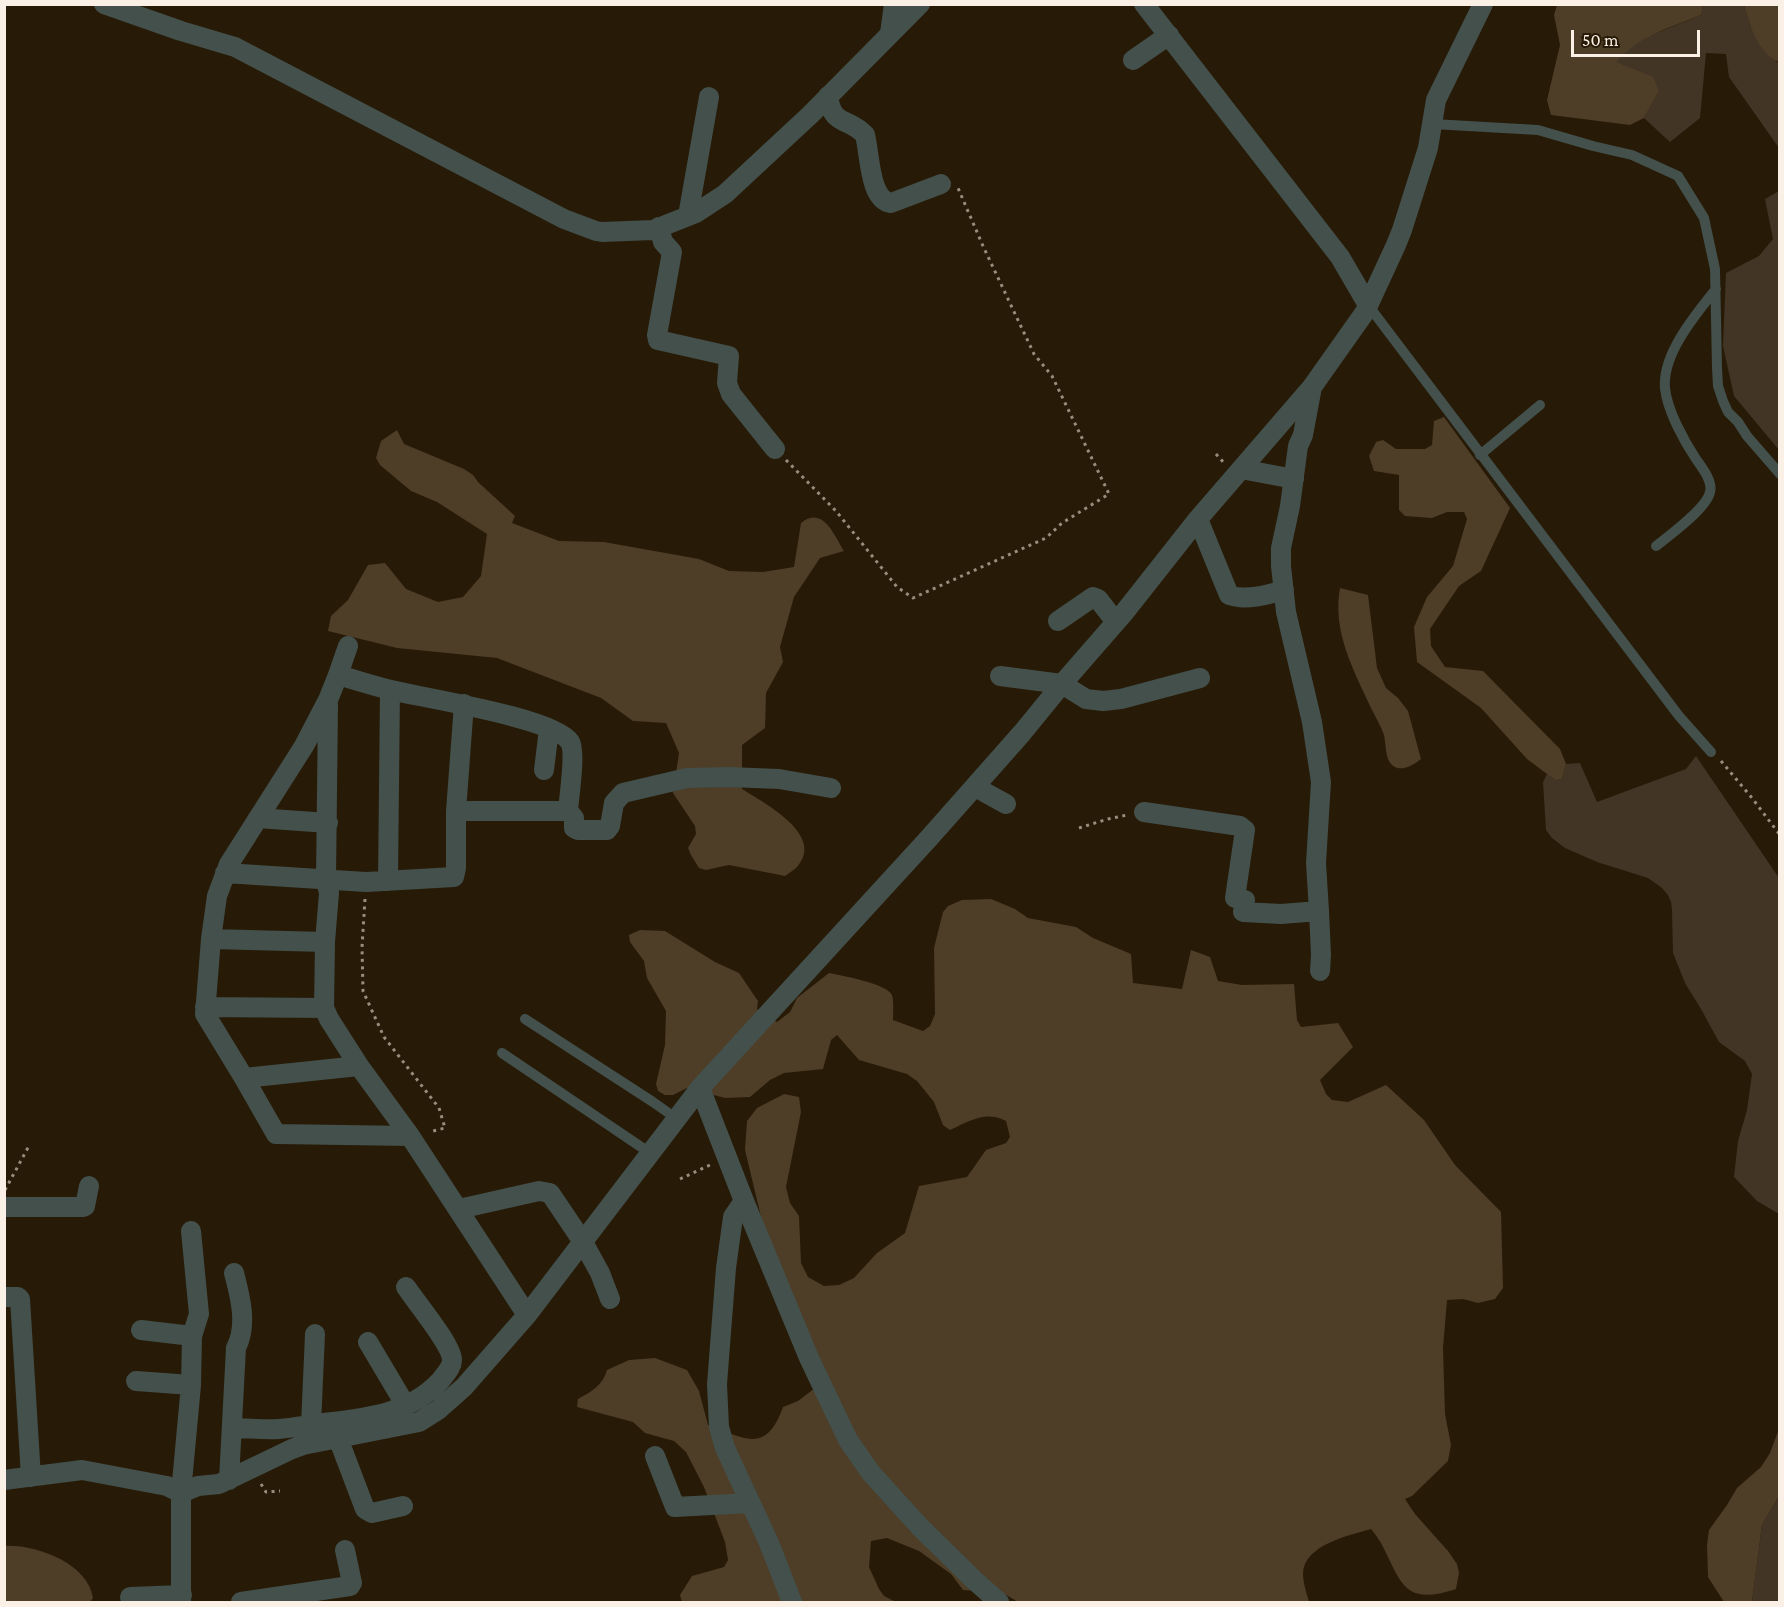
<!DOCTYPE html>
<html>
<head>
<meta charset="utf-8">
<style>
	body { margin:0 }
	#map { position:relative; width:1784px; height:1607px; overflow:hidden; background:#271a07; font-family:"Crimson Pro",serif }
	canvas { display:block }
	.frame { position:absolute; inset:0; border:6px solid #faf0e5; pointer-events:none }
	.scale { position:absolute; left:1571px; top:30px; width:129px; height:27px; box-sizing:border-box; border:3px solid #faf0e5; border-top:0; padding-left:8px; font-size:18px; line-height:21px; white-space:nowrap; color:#faf0e5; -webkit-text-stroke:4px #271a07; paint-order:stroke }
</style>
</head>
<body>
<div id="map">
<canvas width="1784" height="1607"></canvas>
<div class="frame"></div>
<div class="scale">50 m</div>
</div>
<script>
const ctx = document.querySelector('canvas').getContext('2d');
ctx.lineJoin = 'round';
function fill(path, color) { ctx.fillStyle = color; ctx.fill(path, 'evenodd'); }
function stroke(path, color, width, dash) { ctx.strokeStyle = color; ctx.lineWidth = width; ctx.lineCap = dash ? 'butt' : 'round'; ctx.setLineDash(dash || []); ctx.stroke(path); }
const green = new Path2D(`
	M1703,5H1744L1750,25L1777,62H1779V148L1729,77L1726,54L1706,53L1700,118L1670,142L1644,118L1659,91L1615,62C1637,37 1671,28 1701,15Z
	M1779,191V450L1734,396L1723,346L1726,273L1759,256L1773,239L1765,199Z
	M1696,756L1779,878V1214L1757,1201L1734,1177L1738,1141L1747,1110L1752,1074L1745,1061L1719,1042L1701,1009L1685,983L1673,953L1672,910L1671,902L1668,895L1662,888L1648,878L1597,862L1565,848L1552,838L1546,830L1543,782L1547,774L1555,780L1562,779L1566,764L1580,763L1597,802L1686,769Z
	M1779,1496V1602H1752L1762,1525Z`);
const forest = new Path2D(`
	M1557,5V4L1703,5L1701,15C1671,27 1638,37 1616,62L1653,77L1659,91L1644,118L1630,125L1551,115L1547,100L1560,45L1554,15Z
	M1744,5H1779V62C1758,53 1750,26 1744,5Z
	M1444,417L1510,508L1481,571L1459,586L1430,629L1431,646L1445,667L1483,671L1560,749L1566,764L1562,779L1555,780L1527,759L1481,708L1417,662L1414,627L1427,597L1453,566L1467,519L1464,512H1447L1432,518L1405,516L1399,510V475L1374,471L1369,456L1376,442L1383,440L1396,449H1425L1432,445L1434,421Z
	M397,430L404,444L464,469L473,475L478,482L515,516L512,523L559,541L604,542L699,559L729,571L763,572L794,567L801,523C823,505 834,535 844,551L820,558L794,597L780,647L783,662L766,693L765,728L742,745V789C764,803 826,835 797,867C794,870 789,873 785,876L729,865L706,870L699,868L691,855L688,848L696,834L695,826L673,793L679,753L666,723L633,721L601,698L497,658L397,648L328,631L331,616L348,600L368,565L385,563L406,589L438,602L463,597L481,576L487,534L437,502L411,491L380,465L376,458L381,441Z
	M1340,588L1368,595L1377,668L1386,688L1398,698L1408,711L1421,759C1414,765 1400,773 1392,765C1385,759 1386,743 1384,735C1381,726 1376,718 1372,710C1354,671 1332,632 1340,588Z
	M991,899L1015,909L1028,918L1076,927L1093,938L1131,954L1133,983L1182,989L1191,950L1210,957L1218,981L1242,985L1294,984L1297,1020L1301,1027L1338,1023L1353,1047L1320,1080L1326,1094L1332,1100L1348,1102L1386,1085L1424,1120L1455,1165L1501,1212L1503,1288L1495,1299L1478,1303L1463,1299L1447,1300L1443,1348L1445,1414L1451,1445L1448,1461L1412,1496L1405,1499L1415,1514L1448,1551L1457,1564L1459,1573L1456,1589C1403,1607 1401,1581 1382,1545C1379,1539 1375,1534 1371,1529C1350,1535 1303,1545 1303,1574C1303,1583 1307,1594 1309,1602H1018L1003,1593L963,1590L951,1574L919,1551L887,1538L871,1541L869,1567L879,1589L884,1596L896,1602H682L680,1595L692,1576L724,1567L728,1560L725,1542L704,1487L686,1452L674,1441L645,1433L633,1422L577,1407L578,1399C591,1392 603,1385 607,1370L629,1360L655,1358L687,1370L699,1391L708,1425C746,1439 766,1454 783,1407L798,1401L828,1378L769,1250L745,1150L747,1121L757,1108L784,1094L799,1097L801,1112L786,1187L790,1203L799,1216L801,1263L808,1277L824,1286L839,1285L854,1278L877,1253L905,1233L919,1186L967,1177L986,1150L1006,1143L1010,1137L1006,1121C986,1110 969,1121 950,1130L943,1125L934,1102L917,1081L907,1074L859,1060L837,1035L831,1040L823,1069L784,1073L770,1080L750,1097L725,1098L687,1088L673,1095H665L658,1091L656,1084L665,1045L666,1011L647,978L644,961L630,942L629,935L640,930L665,931L715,962L739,973L758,1001L757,1009L777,1022L790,1012L797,998L829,973C842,976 886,983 892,995C894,1002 893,1013 893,1020L923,1031L930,1026L935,1014L934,948L943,912L948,906L962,900Z
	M1779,1429V1496L1762,1525L1752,1602H1724L1708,1577L1707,1545L1709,1530L1727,1505L1737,1488L1761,1467L1770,1453Z
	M4,1546C35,1544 88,1563 93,1598L90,1602H5Z`);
const path = new Path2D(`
	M1216,454L1224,463
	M786,460L836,511L897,587L913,598L1046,538L1062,523L1109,494L1052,376L1034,354L983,246L958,188
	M1721,761L1752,798L1780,835
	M1079,828L1108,819L1127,815
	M365,899L362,947L363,991L384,1037L439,1108L445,1128L429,1132
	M680,1179L712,1164
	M5,1190L30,1144
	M261,1484L266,1492L280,1491`);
const lane = new Path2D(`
	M1433,124L1538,130L1593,146L1632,155L1678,176L1704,218L1715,269L1717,368L1718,386L1723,401L1728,412L1738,422L1747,436L1780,474
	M1368,305L1679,716L1711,752
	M1480,455L1540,405
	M1656,546C1669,536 1707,508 1710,492C1713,481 1702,468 1696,459C1684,441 1667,410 1665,388C1662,354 1696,314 1716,289
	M525,1019L653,1102L677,1119
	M502,1053L650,1153`);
const street = new Path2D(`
	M104,4L181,31L235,47L564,219L596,231L602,232L653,230L696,213L725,194L810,115L920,4
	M1144,4L1340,257L1368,305
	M890,33L894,4
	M1133,60L1169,35
	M828,96C832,127 849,117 865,135C870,153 869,200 891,203L941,184
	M688,216L709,97
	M659,227L663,242L672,252L657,335L658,340L729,356L727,383L731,394L775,449
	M1312,387L1303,435L1298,446L1290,506L1281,548V566L1286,612L1312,722L1321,782L1316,863L1319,911L1321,955L1320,971
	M1241,469L1294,479
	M1198,519L1229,595C1245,601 1267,595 1284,590
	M1058,621L1093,597L1098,599L1116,622
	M348,646L338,675L328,700L304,746L229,864L217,896L211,939L205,1014L244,1078L276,1134L410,1136L527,1315
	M1000,676L1062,684L1086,699L1103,701L1121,699L1200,678
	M328,704L326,880L329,893L325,942L324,1008L329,1019L359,1066L410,1136
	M544,770L549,729
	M975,786L986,793L1006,804
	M456,811L464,704
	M568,811L574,818V828L578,830H607L610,826L614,803L623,793L687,778L729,777L779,779L831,788
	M1144,812L1240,826L1245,830L1235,898L1245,900L1243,912L1281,914L1319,911
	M258,818L328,823
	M225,873L366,882L454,877L456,868V811H568C569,797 576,752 570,742C555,718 423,698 391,690C374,686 356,680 338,675
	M388,881L390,690
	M211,939L325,942
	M205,1007L324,1008
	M244,1078L359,1066
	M700,1088L744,1201L809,1358L848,1440L871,1473L920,1527L974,1580L999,1602
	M744,1201L733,1217L726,1268L717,1384L719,1427L725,1448L769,1543L792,1602
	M4,1207H83L85,1206L89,1186
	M459,1209L539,1191L550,1193L583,1242L600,1273L610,1299
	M4,1297H18L20,1299L31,1477
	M141,1330L192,1336
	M368,1342L406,1406
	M136,1381L191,1385
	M311,1425L315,1334
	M233,1428C248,1428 264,1430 279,1429C294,1428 309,1425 324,1423C367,1418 410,1414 441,1380C445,1374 452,1368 452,1360C452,1345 416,1302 406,1287
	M338,1438L365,1509L372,1513L403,1506
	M655,1456L675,1507L749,1503
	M4,1480L82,1470L167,1486L181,1493L198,1486L219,1484L292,1449L303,1445L419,1422L438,1410L464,1387L527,1315L700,1088L930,837L1022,733L1062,684L1123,614L1198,519L1312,387L1365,312L1396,245L1402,230L1428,148L1436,100L1483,4
	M229,1480L236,1348C248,1325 240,1296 234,1273
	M130,1597L182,1595
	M181,1602V1493L191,1385L192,1336L199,1314L191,1231
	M241,1602L350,1586L352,1583L345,1550`);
fill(green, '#423525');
fill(forest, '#4e3d27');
stroke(path, '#988d7e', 3, [3, 4.5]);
stroke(lane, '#43504b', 10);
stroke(street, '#43504b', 20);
</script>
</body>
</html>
